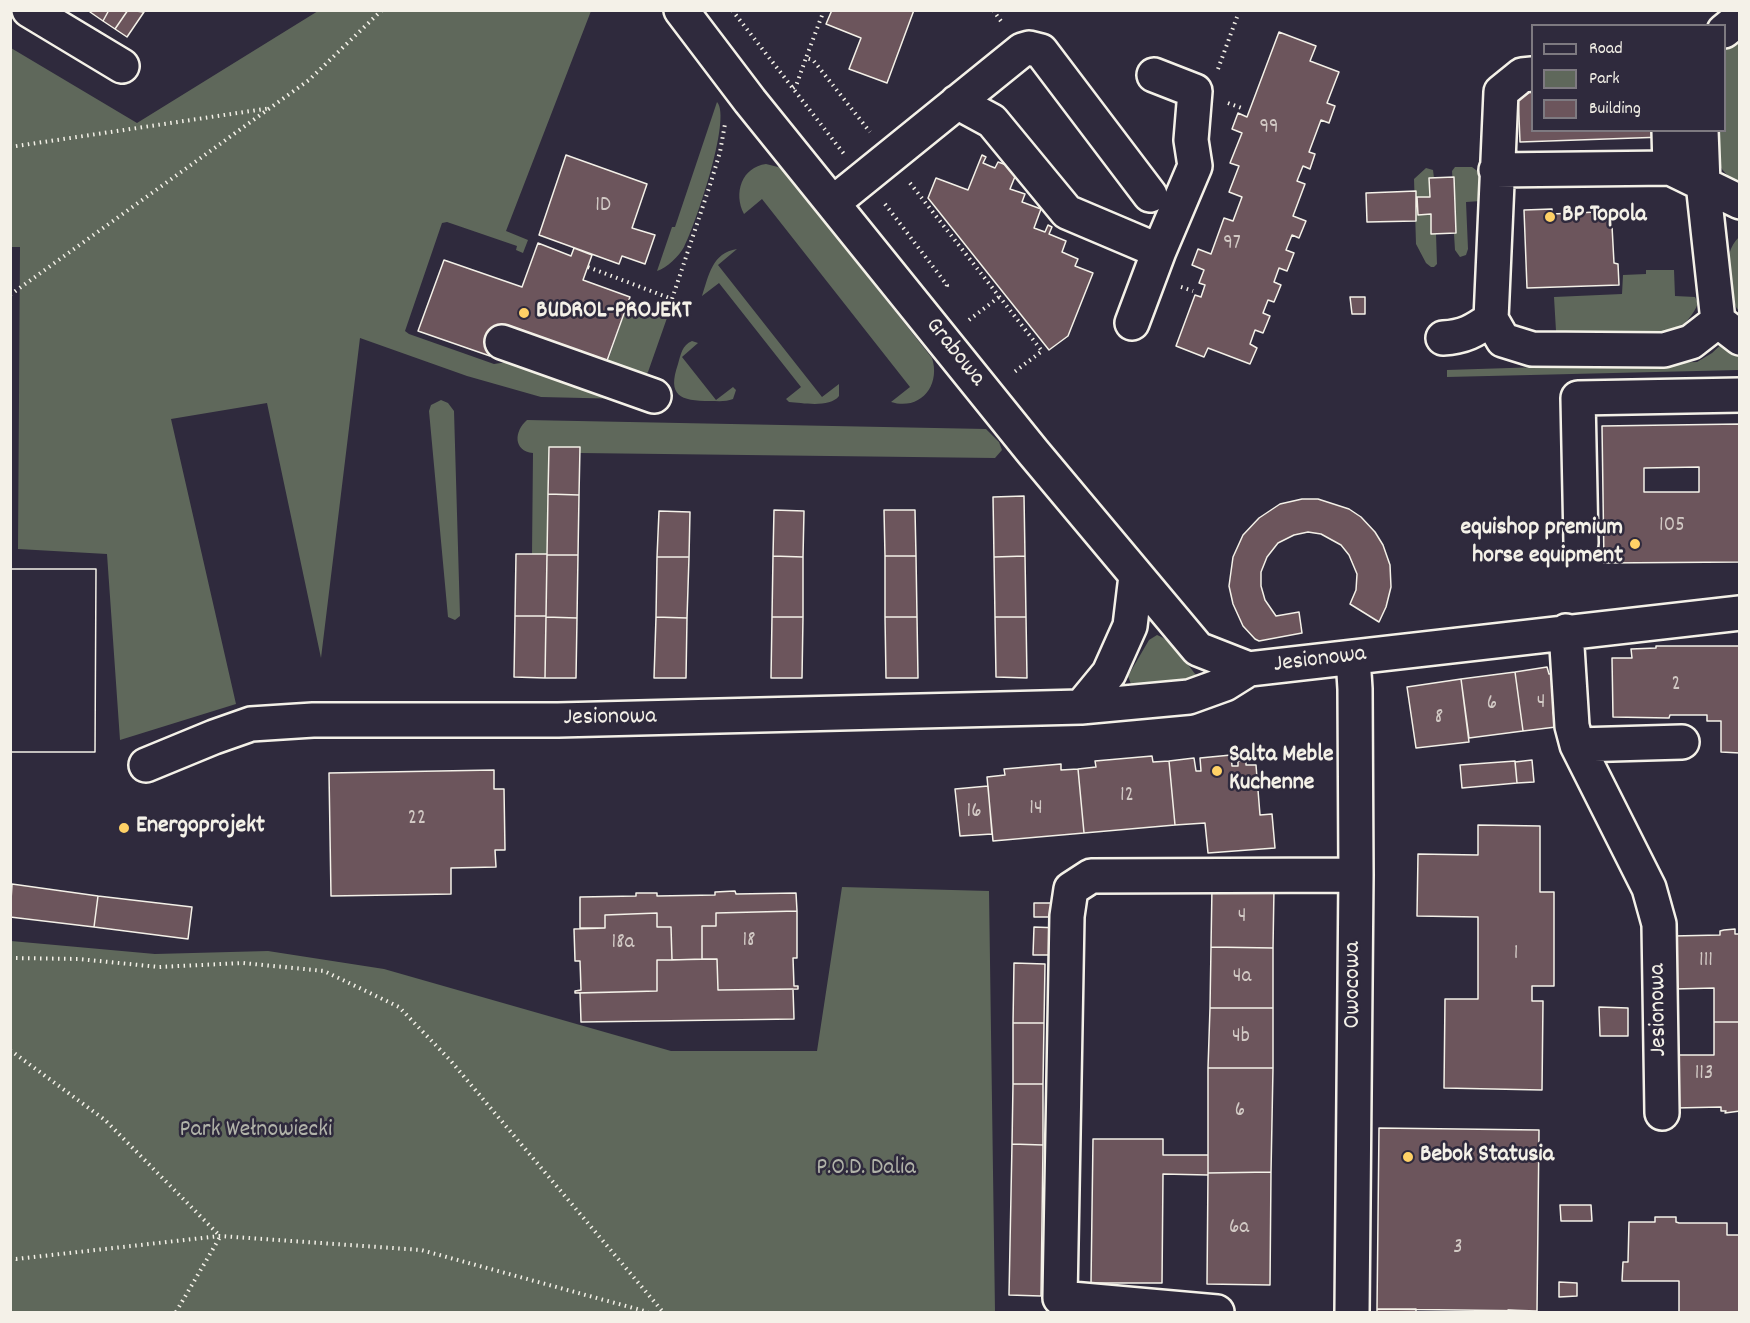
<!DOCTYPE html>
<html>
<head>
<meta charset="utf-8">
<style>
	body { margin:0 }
	#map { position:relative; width:1750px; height:1323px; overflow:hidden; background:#2f2a3d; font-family:Dekko,sans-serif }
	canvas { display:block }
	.frame { position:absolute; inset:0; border:12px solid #f4f1e8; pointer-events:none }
	.legend { position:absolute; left:1531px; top:24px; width:195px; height:108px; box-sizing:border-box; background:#2f2a3d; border:2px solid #7e7a81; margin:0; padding:8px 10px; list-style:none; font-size:18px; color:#f4f1e8 }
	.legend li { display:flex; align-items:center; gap:12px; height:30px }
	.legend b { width:30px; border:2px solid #7e7a81 }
</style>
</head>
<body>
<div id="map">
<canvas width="1750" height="1323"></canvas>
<div class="frame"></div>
<ul class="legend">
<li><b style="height:8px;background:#2f2a3d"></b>Road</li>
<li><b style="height:16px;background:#5f685b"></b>Park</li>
<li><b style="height:16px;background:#6c555c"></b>Building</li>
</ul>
</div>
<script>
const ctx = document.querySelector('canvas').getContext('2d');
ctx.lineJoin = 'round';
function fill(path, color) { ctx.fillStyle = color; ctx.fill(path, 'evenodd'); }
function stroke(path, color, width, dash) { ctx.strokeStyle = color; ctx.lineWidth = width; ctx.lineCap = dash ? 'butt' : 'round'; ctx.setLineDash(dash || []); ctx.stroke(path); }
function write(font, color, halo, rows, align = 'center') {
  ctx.font = font + ' Dekko,sans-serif'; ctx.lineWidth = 5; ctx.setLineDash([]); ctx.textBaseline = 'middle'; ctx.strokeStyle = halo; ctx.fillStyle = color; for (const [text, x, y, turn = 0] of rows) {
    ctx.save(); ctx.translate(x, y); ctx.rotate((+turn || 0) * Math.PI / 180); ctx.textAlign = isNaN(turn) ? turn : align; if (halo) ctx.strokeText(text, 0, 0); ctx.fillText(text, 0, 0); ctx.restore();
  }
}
const green = new Path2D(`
	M318,11H591L506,231L528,240L523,253L516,250L517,246L447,222L442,223L405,331L409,334L494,364L522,360L626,399L541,397L467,376L360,338L321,658L267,403L171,419L236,704L120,740L107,554L18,549L20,247H11V48L137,123Z
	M1739,36V184C1715,168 1715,158 1713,131L1724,130L1725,46Z
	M717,102C732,118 695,226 684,247C679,256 667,268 657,271L672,227H675Z
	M766,164L782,168L932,358C941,386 920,411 891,402L910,387L762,199L744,214C733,193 742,167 766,164Z
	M1455,167H1472L1480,173L1481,201L1466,202L1468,249L1466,255L1460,257L1455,250L1454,234L1456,233L1452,171Z
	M1426,168L1433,170L1434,178H1429L1430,197H1418V214H1431V234H1436L1437,264L1434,267H1431L1426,263L1416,244L1414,179Z
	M1739,237V311C1725,293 1721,254 1739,237Z
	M737,249L718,265L822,397L839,384V396C830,408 803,403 789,402L786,399L801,387L719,283L702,296C709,275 712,253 737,249Z
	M1646,270H1674L1675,296L1695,297L1698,303C1694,315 1683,326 1672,333L1564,336L1556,331L1554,297L1622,294L1623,275L1646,274Z
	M628,304L667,318L648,372L643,377L604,372Z
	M1726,340L1739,348V370L1447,377V370L1697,362L1712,353Z
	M692,341L698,343L682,357L716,400L733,387L736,390L733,399C726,402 718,401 710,401C680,401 667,396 678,364C681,354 682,345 692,341Z
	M441,400L448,403L454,411L460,616L455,620L448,617L429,411L431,405Z
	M527,420L986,429L999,442L1002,450L995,458L580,453V447H549L547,554H532L533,453C513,451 514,431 527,420Z
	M1157,635C1173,640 1186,663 1197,676L1196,682L1132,687L1128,676L1149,640Z
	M842,887L989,891L995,1312H11V941L155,954L268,951L384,969L671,1051H817Z`);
const building = new Path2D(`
	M91,10H109L103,21L90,12Z
	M109,10H128L115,29L103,21Z
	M128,10L144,12L127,37L115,29Z
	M832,10H914L887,83L849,69L861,38L826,24Z
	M1279,32L1316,46L1310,61L1339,72L1327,103L1335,106L1329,123L1321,120L1309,152L1315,154L1310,169L1303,166L1297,181L1305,184L1293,216L1306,221L1299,238L1292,235L1286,250L1294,253L1287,271L1279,268L1274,282L1281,285L1274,302L1268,300L1263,313L1270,316L1263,333L1255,330L1250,344L1257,348L1250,364L1208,348L1204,357L1176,346L1195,295L1201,297L1205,285L1199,283L1204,270L1192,265L1198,249L1211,254L1224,218L1233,221L1242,197L1229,192L1239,166L1230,163L1242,133L1232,129L1238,113L1247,117Z
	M1532,92V130H1664V137L1520,142L1518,93Z
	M566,155L647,184L632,228L655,235L645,264L622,256L619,264L539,235Z
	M982,155L986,157L983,163L990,166L995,168L998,162L1018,169L1010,189L1025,194L1022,202L1041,209L1034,228L1045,232L1048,225L1052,227L1049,234L1066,241L1062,252L1078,259L1075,266L1093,273L1068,336L1049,350L928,198L936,178L968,190Z
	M1454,177L1456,233L1431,234V214L1418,215L1417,197H1430L1429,178Z
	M1416,191V221L1367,222L1366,193Z
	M1552,209V214L1597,212L1612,226L1614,263L1618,264L1619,285L1527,288L1524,210Z
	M538,243L571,256L574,248L592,255L583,280L630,297L604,369L500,329L490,356L418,331L444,260L522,287Z
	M1350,297H1365V314H1352Z
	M1740,424V562L1604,563L1602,426ZM1699,467V492H1644V468Z
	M549,447H580L579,495L548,494Z
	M548,494L579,495L578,555H547Z
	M1024,496L1025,556L994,557L993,497Z
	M1302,499H1318L1349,509L1361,517L1375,532L1383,545L1390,565L1391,587L1386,607L1379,622L1350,604L1356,590L1357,574L1349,555L1341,545L1321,534L1308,532L1294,535L1278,543L1267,557L1261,572V586L1265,600L1276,616L1299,612L1302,633L1259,641L1255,639L1243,626L1233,604L1229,586L1233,557L1243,535L1259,518L1280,504Z
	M774,510L804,511L803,557L773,556Z
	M884,510H915L916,556H885Z
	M659,511L690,512L689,557H657Z
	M516,554H547L546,616H515Z
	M547,555H578L577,618L546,617Z
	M773,556L803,557V617H772Z
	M885,556H916L917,617H885Z
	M1025,556L1026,617H995L994,557Z
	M657,557H689L687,618L656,617Z
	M10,569H96L95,752H10Z
	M10,569H96L95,752H10Z
	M515,616H546L545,678L514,677Z
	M546,617L577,618L576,678H545Z
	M656,617L687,618L686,678H654Z
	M772,617H803L802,678H771Z
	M885,617H917L918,678H886Z
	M995,617H1026L1027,678L996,677Z
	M1656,646H1740V753L1721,752V721H1707V715H1670L1669,718L1613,717L1612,658H1632L1631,649L1656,648Z
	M1547,667L1549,674L1562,673L1563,710L1553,712L1556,727L1523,731L1515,672Z
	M1515,672L1523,731L1469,738L1461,679Z
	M1461,679L1469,742L1416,748L1407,687Z
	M1231,755L1232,766H1238V761L1246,760V765H1256L1260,815L1272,814L1275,848L1208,853L1205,823L1175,825L1169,761L1194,758L1196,771H1201L1200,758Z
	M1152,756L1153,762L1169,761L1175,825L1084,833L1078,769L1096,767L1095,761Z
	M1532,760L1534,782L1517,783L1515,762Z
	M1515,761L1517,783L1462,788L1460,765Z
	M1061,764V770L1078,769L1084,833L993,841L987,777L1005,775L1004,769Z
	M494,770V789H504L505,850H495L496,867L451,868V894L331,896L329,773Z
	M1261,775V785L1258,786L1257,776Z
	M988,786L992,834L960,836L955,789Z
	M1478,825L1540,826V892H1554V986H1532V1001H1543L1542,1090L1444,1088L1445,999H1478V917L1417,916L1418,854L1478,855Z
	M12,884L98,896L94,927L10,917Z
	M1212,887L1274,888L1273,948L1211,947Z
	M735,891L736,894L796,893L797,911L716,913V926H702V959L672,960L671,927H657V913L605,915V928H580V897L636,896V893H657V896L715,895V892Z
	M98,896L192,907L188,939L94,927Z
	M1034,903H1061V917H1034Z
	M797,911V958H793L794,986H798V989L718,990L717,959H702V926H716V913Z
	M657,913V927H671L672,960H657V991L575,993V991L581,990L580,961H575L574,929L605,928V915Z
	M1034,927L1060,928V955H1033Z
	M1735,929V934H1740V1022H1714V988L1674,989L1673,936L1720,935V931L1724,930Z
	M1211,947L1273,948V1008H1210Z
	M717,959L718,990L793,989L794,1019L581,1022L580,993L657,991V960Z
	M1014,963L1045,964L1044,1023H1013Z
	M1599,1007L1628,1008V1036H1600Z
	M1210,1008H1273V1068H1208Z
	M1714,1022H1740V1111L1725,1113L1726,1111H1721V1107L1675,1108L1674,1055H1714Z
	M1013,1023H1044L1043,1084H1013Z
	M1208,1068H1273L1271,1172L1208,1173Z
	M1013,1084H1043V1145L1012,1144Z
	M1379,1128L1539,1130L1537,1311L1377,1309Z
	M1093,1139H1163V1155H1208V1175L1163,1174L1162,1283H1091Z
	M1012,1144L1043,1145L1041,1296L1009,1295Z
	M1271,1172L1270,1285L1207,1284L1208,1173Z
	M1560,1205H1591L1592,1221H1561Z
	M1655,1217H1676V1222L1679,1223H1727V1235H1740V1312H1679V1281H1622L1623,1262H1628L1629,1222H1655Z
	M1559,1282L1577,1283V1296L1559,1297Z
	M1377,1309H1416V1312H1377Z
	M1508,1310L1536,1311L1535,1312H1507Z`);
const path = new Path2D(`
	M732,10L844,154
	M824,10L806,58L813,60L870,132
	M993,10L1003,24
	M1218,69L1237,17
	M793,88L796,86L806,58
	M1228,103L1244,109
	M10,147L271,108
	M910,183L1042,351L1013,373
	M885,204L947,285L946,289
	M588,267L672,299L711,182L720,152L725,124
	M1181,287L1193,291
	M10,295L309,80L382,10
	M969,320L999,297
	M10,958L79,959L159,967L243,963L324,971L399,1007L450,1060L663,1312
	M10,1050L105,1120L220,1236
	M10,1258L16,1259L220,1236L421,1250L648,1312
	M176,1312L220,1237`);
const minor = new Path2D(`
	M29,10L122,66
	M681,10L750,101L1033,452L1198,649L1249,669
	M1724,31L1740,18
	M1532,74L1522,75L1501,92L1491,319L1503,340L1532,349L1664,350L1691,342L1718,321
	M1154,75L1195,91L1191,140L1195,166L1159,251
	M957,102L992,121L1067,212L1159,251L1132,323
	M1669,130L1670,168
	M1701,130L1703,183L1718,321L1740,338
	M1496,170L1670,168L1740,202
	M833,203L1022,50L1029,48L1041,51L1150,195
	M1443,338C1464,337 1474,331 1491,319
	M502,342L654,396
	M1581,543L1578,398L1740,395
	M1566,631L1572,726L1577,745L1649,888L1659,924L1662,1113
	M1081,707L1109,673L1130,626L1136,576
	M1577,745L1682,742
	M146,765L214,737L251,724L313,720H558L1081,707L1189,697L1225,684L1249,669L1740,613
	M1217,1312L1060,1298L1067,916L1071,889L1091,876L1356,875
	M1352,1312L1356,875L1355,689L1353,657`);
const markers = [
	[1550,217,6,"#ffd166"],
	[524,313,6,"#ffd166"],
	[1635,544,6,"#ffd166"],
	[1217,771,6,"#ffd166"],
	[124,828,6,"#ffd166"],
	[1408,1157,6,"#ffd166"]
];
const numberNames = [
	["99",1269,129],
	["1D",603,207],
	["97",1232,245],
	["105",1672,527],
	["2",1676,686],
	["4",1541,704],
	["6",1492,705],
	["8",1439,719],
	["12",1127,797],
	["14",1036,810],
	["16",974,813],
	["22",417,820],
	["4",1242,918],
	["18",749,942],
	["18a",623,944],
	["1",1516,955],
	["111",1706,962],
	["4a",1242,978],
	["4b",1241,1038],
	["113",1704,1075],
	["6",1240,1112],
	["6a",1239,1229],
	["3",1458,1249]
];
const poiNames = [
	["BP Topola",1562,217],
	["BUDROL-PROJEKT",536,313],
	["equishop premium",1623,530,"right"],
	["horse equipment",1623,558,"right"],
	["Salta Meble",1229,757],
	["Kuchenne",1229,785],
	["Energoprojekt",136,828],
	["Bebok Statusia",1420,1157]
];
const streetNames = [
	["Grabowa",954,353,51],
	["Jesionowa",1320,661,-7],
	["Jesionowa",610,719,-1],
	["Owocowa",1355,985,-90],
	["Jesionowa",1660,1010,-91]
];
const parkNames = [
	["Park Wełnowiecki",256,1132],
	["P.O.D. Dalia",866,1170]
];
fill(green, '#5f685b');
fill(building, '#6c555c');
stroke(building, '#f4f1e8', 1.5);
stroke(minor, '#f4f1e8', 38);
stroke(path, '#f4f1e8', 4, [1.5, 4.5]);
stroke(minor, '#2f2a3d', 33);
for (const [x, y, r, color] of markers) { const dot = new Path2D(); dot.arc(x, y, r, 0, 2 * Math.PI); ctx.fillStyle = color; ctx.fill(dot); stroke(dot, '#2f2a3d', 2); }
write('21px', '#d2cac5', null, numberNames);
write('bold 24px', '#f4f1e8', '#2f2a3d', poiNames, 'left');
write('24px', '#f4f1e8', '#2f2a3d', streetNames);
write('24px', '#b1b3a9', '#2f2a3d', parkNames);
</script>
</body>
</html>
